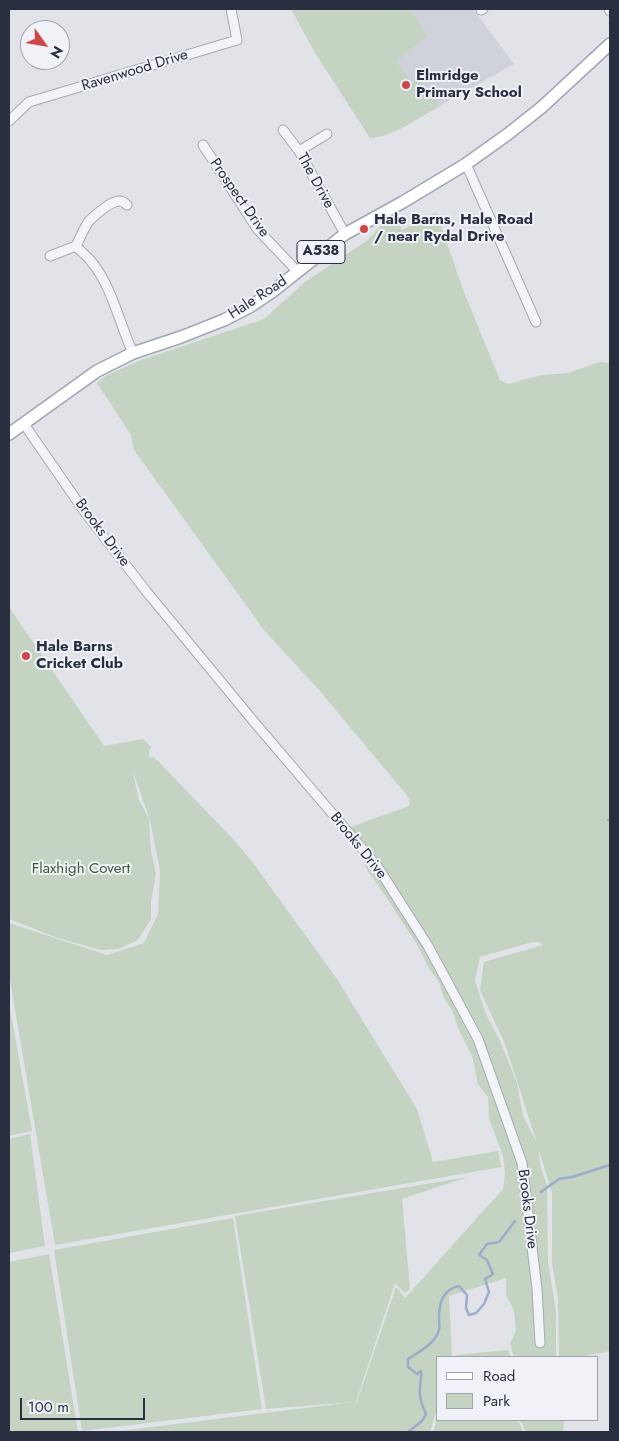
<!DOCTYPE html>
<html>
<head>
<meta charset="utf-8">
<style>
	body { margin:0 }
	#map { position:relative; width:619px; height:1441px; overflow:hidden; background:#e1e3e9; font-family:Jost,sans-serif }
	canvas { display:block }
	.frame { position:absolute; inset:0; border:10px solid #292f41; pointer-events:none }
	.legend { position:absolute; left:436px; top:1356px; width:162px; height:65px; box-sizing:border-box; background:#f0f2f7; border:1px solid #a0a4ae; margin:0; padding:6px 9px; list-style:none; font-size:15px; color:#292f41 }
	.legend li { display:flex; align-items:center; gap:10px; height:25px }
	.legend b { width:25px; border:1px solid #a0a4ae }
	.north { position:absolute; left:20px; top:20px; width:50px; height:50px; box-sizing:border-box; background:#f0f2f7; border:1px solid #a0a4ae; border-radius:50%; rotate:122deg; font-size:14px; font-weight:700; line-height:20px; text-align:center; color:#292f41 }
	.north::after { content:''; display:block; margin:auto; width:18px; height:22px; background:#cd4749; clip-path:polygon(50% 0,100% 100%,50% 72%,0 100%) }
	.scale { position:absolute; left:20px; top:1398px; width:125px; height:22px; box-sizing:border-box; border:2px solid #292f41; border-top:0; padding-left:6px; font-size:15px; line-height:18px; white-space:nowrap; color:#292f41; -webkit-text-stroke:4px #f0f2f7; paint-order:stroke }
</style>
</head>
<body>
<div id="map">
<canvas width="619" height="1441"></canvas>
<div class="frame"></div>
<ul class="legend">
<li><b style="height:6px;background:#fff"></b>Road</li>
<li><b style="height:14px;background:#c4d3c2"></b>Park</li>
</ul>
<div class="north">N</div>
<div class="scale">100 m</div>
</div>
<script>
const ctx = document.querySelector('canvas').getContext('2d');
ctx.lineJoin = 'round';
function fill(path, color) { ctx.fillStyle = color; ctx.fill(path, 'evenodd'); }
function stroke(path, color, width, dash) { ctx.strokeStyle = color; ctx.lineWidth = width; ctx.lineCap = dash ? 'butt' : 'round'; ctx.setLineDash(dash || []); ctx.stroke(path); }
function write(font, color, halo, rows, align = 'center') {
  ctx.font = font + ' Jost,sans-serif'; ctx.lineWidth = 4; ctx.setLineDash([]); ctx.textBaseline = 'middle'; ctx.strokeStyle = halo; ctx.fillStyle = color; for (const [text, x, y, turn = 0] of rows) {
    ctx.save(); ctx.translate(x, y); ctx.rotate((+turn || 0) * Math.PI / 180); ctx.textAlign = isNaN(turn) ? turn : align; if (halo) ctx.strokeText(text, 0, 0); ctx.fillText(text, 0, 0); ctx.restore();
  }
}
const built = new Path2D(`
	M291,9H473L514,64L397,130L383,136L370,138L316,54Z`);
const green = new Path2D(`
	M291,9H409L428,35L396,62L413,84L419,79L440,106C418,118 395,136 370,138L316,54Z
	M393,212L402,230L436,212L464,292L500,380L508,384L542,375L569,373L599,362L610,363V1351L580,1357H559L558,1298L552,1264V1193L539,1150L540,1165L547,1185L548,1262L556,1311V1357H514L510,1343L516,1331L514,1310L506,1296V1278L449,1296L452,1357H438V1406L430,1432H112L353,1402L266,1409L235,1216L468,1177L402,1199L410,1289L405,1293L395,1283L356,1402H357L396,1287L405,1298L503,1189L505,1173L503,1156L489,1118L488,1097L478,1084L472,1056L458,1028L452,1010L444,998L439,982L428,967L418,946L380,888L369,873L364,863L368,855L348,828L409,806L410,799L319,690L264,630L134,450L131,435L97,383L107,375L141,360L264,319L305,282L368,240ZM532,942H539L543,945L484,962L480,990L505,1044L537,1143L523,1116L517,1083L500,1041L486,1014L475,981L480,957Z
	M9,607L104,746L143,739L151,747L149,751V758L154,757L233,839L253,863L337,979L417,1109L433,1162L498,1151L501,1167L55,1245L9,974V923L107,955L144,943L158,914L160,871L150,820L132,769L139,800L149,819L151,851L156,873L151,902V919L138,940L118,949L100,950L55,937L9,919Z
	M9,1003L32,1131L9,1136Z
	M30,1134L45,1246L9,1253V1139Z
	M233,1218L262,1409L82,1431L54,1250Z
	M49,1254L78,1432H9V1262Z
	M508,1350L511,1357H455L456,1355Z
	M438,1415V1420H515L520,1424L523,1432H433Z
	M517,1420H564L563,1432H526L522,1423Z`);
const stream = new Path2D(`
	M608,820H610
	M541,1192L559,1179L572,1177L610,1165
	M408,1432L422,1421L426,1414C422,1406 419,1396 420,1387C420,1380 422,1377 421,1371L417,1374L408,1367V1359C419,1352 436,1343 439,1330C440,1327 439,1322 439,1318C439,1303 443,1289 459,1286L467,1295L466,1308L469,1315L476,1313L484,1304L489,1292L485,1279L493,1274L487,1260L479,1255L487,1244L499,1242L515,1221`);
const minor = new Path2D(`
	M609,9L610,11
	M481,10L483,9
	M9,121L29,102L237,40L231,9
	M283,130L299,151L345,234
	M203,145L258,230L297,271
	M299,151L327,134
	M466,164L536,322
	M127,205C125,203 122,201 120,201C112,200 95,215 89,221C84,228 80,238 76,246C80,251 86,255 90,260C112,285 119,323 133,353
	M50,256L76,246
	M24,424L84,511L146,591L255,723L377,866L428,946L478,1039L522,1163L537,1289L540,1343`);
const major = new Path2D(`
	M9,434L97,371L133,353L181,337L224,320L251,306L272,292L345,234L403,202L466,164L508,134L542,107L610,44`);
const markers = [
	[406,85,5,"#cd4749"],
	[364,229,5,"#cd4749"],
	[26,656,5,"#cd4749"]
];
const shields = [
	[321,252,48]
];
const shieldNames = [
	["A538",321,252]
];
const streetNames = [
	["Ravenwood Drive",135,71,-17],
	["The Drive",315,181,61],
	["Prospect Drive",239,198,55],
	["Hale Road",258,298,-33],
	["Brooks Drive",102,533,53],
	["Brooks Drive",358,846,51],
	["Brooks Drive",527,1209,83]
];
const poiNames = [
	["Elmridge",416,76],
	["Primary School",416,93],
	["Hale Barns, Hale Road",374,220],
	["/ near Rydal Drive",374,237],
	["Hale Barns",36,647],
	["Cricket Club",36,664]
];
const parkNames = [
	["Flaxhigh Covert",81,869]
];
fill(built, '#cfd2db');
fill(green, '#c4d3c2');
stroke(stream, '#9cacc9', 2.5);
stroke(minor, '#a6a9b3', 11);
stroke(major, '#a0a6b5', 14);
stroke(minor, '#f3f4f8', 9);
stroke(major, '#fff', 11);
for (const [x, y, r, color] of markers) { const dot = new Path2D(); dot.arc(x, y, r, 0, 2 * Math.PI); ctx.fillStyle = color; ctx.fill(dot); stroke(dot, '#f0f2f7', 2); }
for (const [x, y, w] of shields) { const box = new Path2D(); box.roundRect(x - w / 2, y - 11.5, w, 23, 4); ctx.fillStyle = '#f0f2f7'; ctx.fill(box); stroke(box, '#292f41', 1); }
write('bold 14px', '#292f41', null, shieldNames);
write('15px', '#292f41', '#f0f2f7', streetNames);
write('bold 15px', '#292f41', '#f0f2f7', poiNames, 'left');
write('15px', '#395c37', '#f0f2f7', parkNames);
</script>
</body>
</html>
